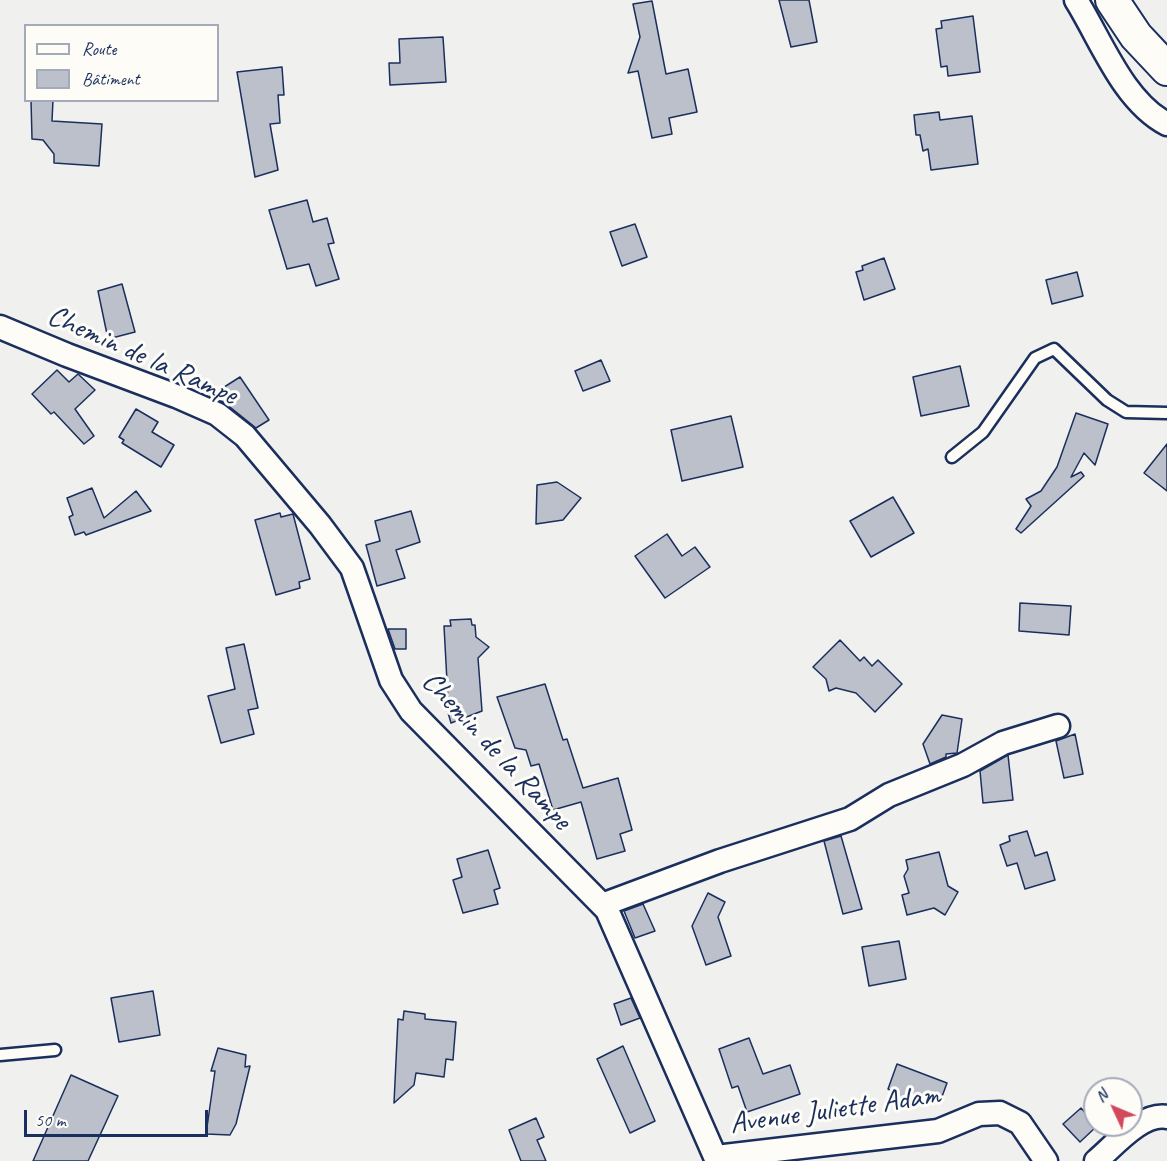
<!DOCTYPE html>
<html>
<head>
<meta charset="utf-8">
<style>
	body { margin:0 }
	#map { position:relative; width:1167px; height:1161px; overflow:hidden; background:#f0f0ee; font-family:Caveat,sans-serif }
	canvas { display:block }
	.legend { position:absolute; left:24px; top:24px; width:195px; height:78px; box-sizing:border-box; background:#fdfcf7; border:2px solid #a3aaba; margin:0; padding:8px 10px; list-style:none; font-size:18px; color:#1b2f5e }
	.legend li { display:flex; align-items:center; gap:12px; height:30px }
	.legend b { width:30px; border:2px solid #a3aaba }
	.north { position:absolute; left:1083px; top:1077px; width:60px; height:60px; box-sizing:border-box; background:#fdfcf7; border:2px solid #a3aaba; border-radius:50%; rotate:314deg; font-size:16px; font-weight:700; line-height:24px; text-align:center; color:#1b2f5e }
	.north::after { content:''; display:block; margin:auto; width:21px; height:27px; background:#d1495b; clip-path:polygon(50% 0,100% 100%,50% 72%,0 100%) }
	.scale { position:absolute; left:24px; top:1110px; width:184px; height:27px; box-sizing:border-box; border:3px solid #1b2f5e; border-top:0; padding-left:8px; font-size:18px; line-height:21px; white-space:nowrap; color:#1b2f5e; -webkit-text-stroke:4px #fdfcf7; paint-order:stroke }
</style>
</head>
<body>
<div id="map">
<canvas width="1167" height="1161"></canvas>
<ul class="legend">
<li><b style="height:8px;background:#fdfcf7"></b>Route</li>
<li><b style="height:16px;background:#bbc0ca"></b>Bâtiment</li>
</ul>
<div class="north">N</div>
<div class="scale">50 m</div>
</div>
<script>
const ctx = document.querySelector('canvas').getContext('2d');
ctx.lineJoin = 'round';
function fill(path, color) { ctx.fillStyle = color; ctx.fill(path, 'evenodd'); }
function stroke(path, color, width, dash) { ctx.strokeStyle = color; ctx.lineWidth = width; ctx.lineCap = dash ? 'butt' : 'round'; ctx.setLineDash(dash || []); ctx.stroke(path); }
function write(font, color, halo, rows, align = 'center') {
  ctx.font = font + ' Caveat,sans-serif'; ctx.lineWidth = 6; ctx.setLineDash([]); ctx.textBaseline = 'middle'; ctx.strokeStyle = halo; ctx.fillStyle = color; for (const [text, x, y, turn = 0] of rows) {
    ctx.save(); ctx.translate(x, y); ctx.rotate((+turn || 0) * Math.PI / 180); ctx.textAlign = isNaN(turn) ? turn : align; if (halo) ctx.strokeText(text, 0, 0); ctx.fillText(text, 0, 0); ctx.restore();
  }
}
const building = new Path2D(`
	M779,0H809L817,42L791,47Z
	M652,1L666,74L688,69L697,112L669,118L672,134L652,138L638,71L628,73L640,37L633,4Z
	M973,16L980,72L948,76L947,66L941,67L936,29L942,28L941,21Z
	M443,37L446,82L390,85L389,63H400L399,39Z
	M282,67L284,95H278L280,123L270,124L278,170L255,177L237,72Z
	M31,100H53L52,121L102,124L99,166L54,163V154L43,140L32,139Z
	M939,112L940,120L972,116L978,164L931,170L928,149L923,151L920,135H916L914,115Z
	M307,200L313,222L327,218L334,243L328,244L339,279L316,286L309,264L287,269L269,210Z
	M635,224L647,257L622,266L610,232Z
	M884,258L895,289L864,300L856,272L863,270L862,266Z
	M1077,272L1083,296L1052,304L1046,280Z
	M122,284L135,332L108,339L98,291Z
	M601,360L610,381L583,391L575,371Z
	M960,366L969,406L921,416L913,377Z
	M57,370L69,382L78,374L95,390L75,409L94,436L84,444L54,412L51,414L32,394Z
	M240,377L269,420L256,428L225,403L210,396Z
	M136,409L158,422L152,432L174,445L161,467L122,443L124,440L119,437Z
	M1076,413L1108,424L1095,465L1084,453L1071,477L1081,472L1084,476L1021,533L1016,529L1031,506L1026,499L1041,491L1057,467Z
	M731,416L743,467L682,481L671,430Z
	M1167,444V491L1144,473Z
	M557,482L581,498L563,520L536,524L537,485Z
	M92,488L104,518L136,491L151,511L86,535L84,532L75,535L69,517L73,515L67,498Z
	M893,497L914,533L871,557L850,521Z
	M411,511L420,542L396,550L405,578L377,586L366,545L380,541L375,521Z
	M280,513L281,517L293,514L310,579L299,582L300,588L276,595L255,520Z
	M667,534L682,556L695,547L710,567L665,598L635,556Z
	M1020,603L1071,606L1069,635L1019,631Z
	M471,619L472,625H475L476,637L489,647L478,658L482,711L451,723L445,702L448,700L444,626H451L450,620Z
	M388,629H406V649H395Z
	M840,640L860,661L864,657L872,666L878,660L902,684L875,712L856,693L836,688L829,691L826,679L813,667Z
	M244,644L258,708L248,710L254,734L221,743L208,696L235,689L226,648Z
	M545,684L563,740L567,739L583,788L618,778L632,830L620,834L625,851L597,859L581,802L553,810L539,764L531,766L526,750L515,748L497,697Z
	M942,715L962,719L957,753L946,754V757L930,764L923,744Z
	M1075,734L1083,774L1064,778L1056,741Z
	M1008,755L1013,800L983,803L980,771Z
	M1027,831L1035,856L1047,852L1055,880L1025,889L1017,863L1007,866L1000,845L1010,841L1009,836Z
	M841,836L862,909L843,914L824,841Z
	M488,850L500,888L494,890L498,904L463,913L453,880L462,877L457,859Z
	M939,852L948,886L958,892L945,915L934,908L907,915L902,895L909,893L904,876L908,869L906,860Z
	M708,893L725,902L718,917L731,956L706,965L692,926Z
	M643,904L655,931L635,938L624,911Z
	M899,941L906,979L869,986L862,947Z
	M153,991L160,1035L119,1042L111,998Z
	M631,998L640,1018L621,1025L614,1004Z
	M404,1011L425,1014V1019L456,1022L453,1060L446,1059L444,1077L416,1073L414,1085L394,1103L398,1019L403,1020Z
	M749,1038L763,1074L790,1065L800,1094L747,1112L738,1086L732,1088L719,1049Z
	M623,1046L655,1121L630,1133L597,1059Z
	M218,1048L246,1055L245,1067L250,1066L236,1124L230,1135L206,1134L215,1071H211Z
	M897,1064L947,1083L940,1102L919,1094L912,1107L888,1098L892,1091L888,1089Z
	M71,1075L118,1096L88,1161H33Z
	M1081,1108L1097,1126L1080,1142L1063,1124Z
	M536,1118L544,1137L537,1140L546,1161H521L509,1130Z`);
const service = new Path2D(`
	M952,457L983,432L1035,358L1054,349L1107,400L1126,412L1167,413
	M0,1055L55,1050`);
const minor = new Path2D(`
	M1076,0C1101,40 1123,101 1167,124
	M0,327L67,355L176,396L217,414L245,436L320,525L352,568L391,680L411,711L607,910L717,1161
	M602,905L720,861L850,819L889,795L963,765L1003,743L1058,726
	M716,1157L938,1131L979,1114L1000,1113L1020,1123L1046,1161
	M1096,1161C1114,1146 1142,1112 1167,1117`);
const secondary = new Path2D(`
	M1112,0L1136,36L1167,69`);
const streetNames = [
	["Chemin de la Rampe",142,356,24],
	["Chemin de la Rampe",496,751,47],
	["Avenue Juliette Adam",835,1110,-8]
];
fill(building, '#bbc0ca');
stroke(building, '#1b2f5e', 1.5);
stroke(service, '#1b2f5e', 15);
stroke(minor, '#1b2f5e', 27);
stroke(secondary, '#1b2f5e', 36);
stroke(service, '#fdfcf7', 10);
stroke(minor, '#fdfcf7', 22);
stroke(secondary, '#fdfcf7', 32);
write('30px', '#1b2f5e', '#fdfcf7', streetNames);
</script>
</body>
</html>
